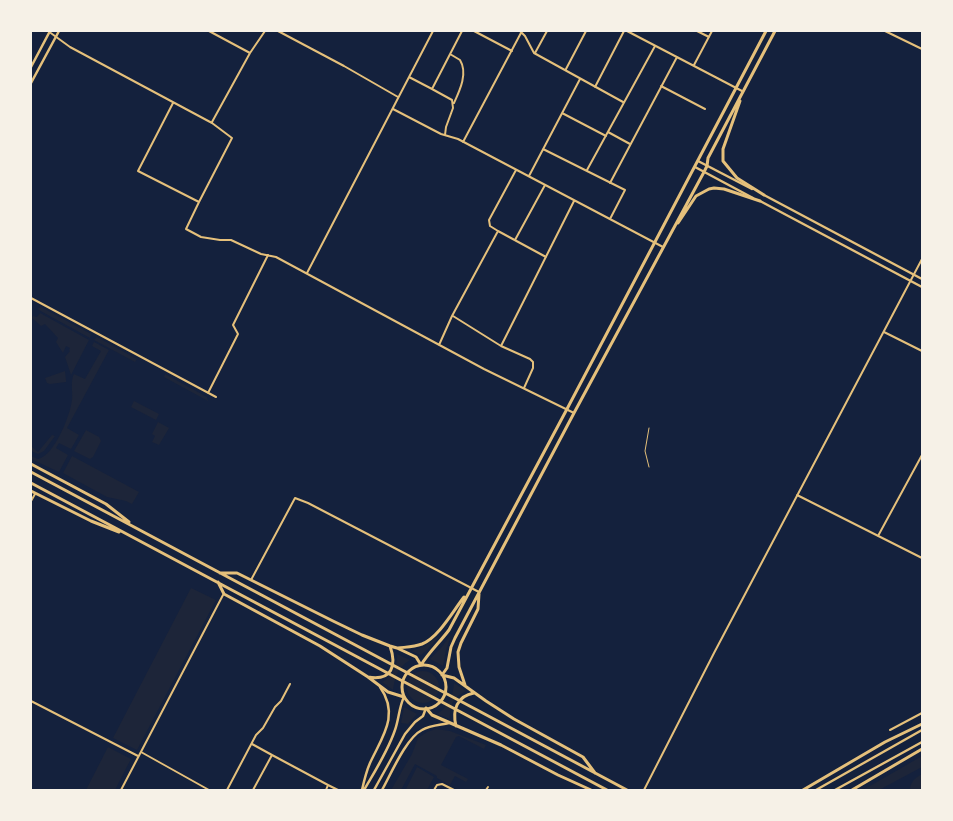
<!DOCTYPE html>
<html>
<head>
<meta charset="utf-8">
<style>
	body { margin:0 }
	#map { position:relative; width:953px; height:821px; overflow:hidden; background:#14213d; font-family:"Nunito Sans",sans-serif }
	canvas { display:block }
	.frame { position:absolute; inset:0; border:32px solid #f6f1e7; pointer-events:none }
</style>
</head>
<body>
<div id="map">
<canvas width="953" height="821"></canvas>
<div class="frame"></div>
</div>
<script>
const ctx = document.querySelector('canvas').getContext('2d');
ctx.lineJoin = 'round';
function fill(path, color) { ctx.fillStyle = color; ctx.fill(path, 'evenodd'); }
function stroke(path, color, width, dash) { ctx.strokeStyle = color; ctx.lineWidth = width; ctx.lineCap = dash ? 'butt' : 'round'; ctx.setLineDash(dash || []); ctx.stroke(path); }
const green = new Path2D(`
	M41,307L91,334L90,338L37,309Z
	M40,313L89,340L71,375L65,357L70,351L69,350L70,348L66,346L63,353L56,342L58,338L45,324L41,326L32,318L33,316L37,317Z
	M97,337L137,359L135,362L94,340Z
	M94,342L109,350L67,428L79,435L71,449L59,443L56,448L68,455L59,472L31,459V456L38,459C54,456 70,416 72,400C73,392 70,381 74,374L85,379L101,351L92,346Z
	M65,371L66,380V382L50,384L47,383L45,378Z
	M165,374L207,397L208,401L164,377Z
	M134,401L159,414L156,420L131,407Z
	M158,422L169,428L159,445L152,442L155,436L152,434Z
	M86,430L99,437L101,441L93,457L90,459L74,451Z
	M52,435L55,436L44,451L38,454L31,451V446L38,452Z
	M72,456L139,492L132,504L126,501L107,497L63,473Z
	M191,588L216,600L137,750L113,738Z
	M450,636H451L446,650L443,666L430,659L441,648Z
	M437,637L438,638L427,650L421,655L411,651L425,646Z
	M397,654L410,660C397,668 395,677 393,690L382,682C392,677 398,666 397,654Z
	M407 687a16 16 0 1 1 32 0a16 16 0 1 1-32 0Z
	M454,683L466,691C452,698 450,705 450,719L437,714C448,707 453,697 454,683Z
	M404,708H406L417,714L408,724L401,723Z
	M436,729L450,731L486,745L484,749L459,736L456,737L441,765L468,779L466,782L455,776L450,785L437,778V776L415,764L401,790H391L412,754L418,738L427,732Z
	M108,747L131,759L115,790H86Z
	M922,756V767L879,790H863Z
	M417,767L434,777L427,790H408L406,789Z
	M922,774V788L919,790H910C910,782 915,778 922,774Z`);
const pedestrian = new Path2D(`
	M649,467L645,451L649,428`);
const minor = new Path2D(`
	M48,31L70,47L212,123L232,138L199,202L138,171L173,103
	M209,31L250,53
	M278,31L344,66L398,97
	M474,31L512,51
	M520,31L525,36L534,53L623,102
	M627,31L742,91
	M697,31L709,37
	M885,31L922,49
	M535,53L547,31
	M450,54L460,60C468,73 460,90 454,103
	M694,65L712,31
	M566,69L586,31
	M409,77L432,89L462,31
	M661,86L705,109
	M595,87L624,31
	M432,89L452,100L453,108L446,127L445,135
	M393,109L441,134L458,139L663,247
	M562,113L606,136
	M212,122L250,53L265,31
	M608,132L630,144
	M463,142L522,31
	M543,149L625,190L610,219
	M587,170L655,46
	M529,176L580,79
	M610,183L677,57
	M199,202L186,229L201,237L220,240H231L261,254L276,257L484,369L574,413
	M498,231L490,226L489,220L516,170
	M515,240L545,185
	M307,273L433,31
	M31,298L216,397
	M453,316L501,346L530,359L533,362V368L524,388
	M884,332L922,351
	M439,345L452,316L498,231L546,257
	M501,346L574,201
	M208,393L238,334L233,325L268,255
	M797,495L922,558
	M31,501L35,494
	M878,536L922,455
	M251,580L295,498L308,503L479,592
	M31,701L138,756
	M890,730L922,713
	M252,744L272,755
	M141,752L209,790
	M121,790L223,595
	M227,790L256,735L263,728L275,707L281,701L290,684
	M253,790L272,755L328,785
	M326,790L328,785L338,790
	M434,790L437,785L442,784L454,790
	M486,790L488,787
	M644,790L714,653L922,259`);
const secondary = new Path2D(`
	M31,67L50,31
	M31,83L59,31
	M698,161L752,189
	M695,167L753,198
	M764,195L922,279
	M760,201L922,287
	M362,790C364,781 366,772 370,763C382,737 400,715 380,687
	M364,790C375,771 388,751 395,730C399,719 399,707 404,697
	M374,790L405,734L415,722L423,716L426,708
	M382,790C391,774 406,738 422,730C430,725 440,725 449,723
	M816,790L922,730
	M835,790L922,742`);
const primary = new Path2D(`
	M740,101L723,149V161L737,178L764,195
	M678,223L696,196L709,189L714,188L724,189L760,201
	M31,464L106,504L129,522
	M31,472L627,790
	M31,483L607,790
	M31,491L91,521L119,532
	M220,573H237L333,621L362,635L390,646L397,648L416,657L421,665C429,652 440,642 449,630L567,409L766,31
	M218,582L224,594L320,646L368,677L388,692L404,697
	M398,648C406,647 414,647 422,644C439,637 453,611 464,597
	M402 687a22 22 0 1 1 44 0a22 22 0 1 1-44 0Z
	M368,677C392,681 397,666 390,646
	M465,685L459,667L458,652L461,643L478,609L479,594
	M426,708L432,715L501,745L558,775L591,790
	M456,726C452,710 457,696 474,693
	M595,773L583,757L514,719L486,701L454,678L442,675L447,668L451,647L455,638L574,413L704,172L707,166L708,158L775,31
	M803,790L885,742L922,724
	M852,790L922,749`);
fill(green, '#1d2539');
stroke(pedestrian, '#e5c07b', 1);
stroke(minor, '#e5c07b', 2);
stroke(secondary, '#e5c07b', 2.5);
stroke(primary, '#e5c07b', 3);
</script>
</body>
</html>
